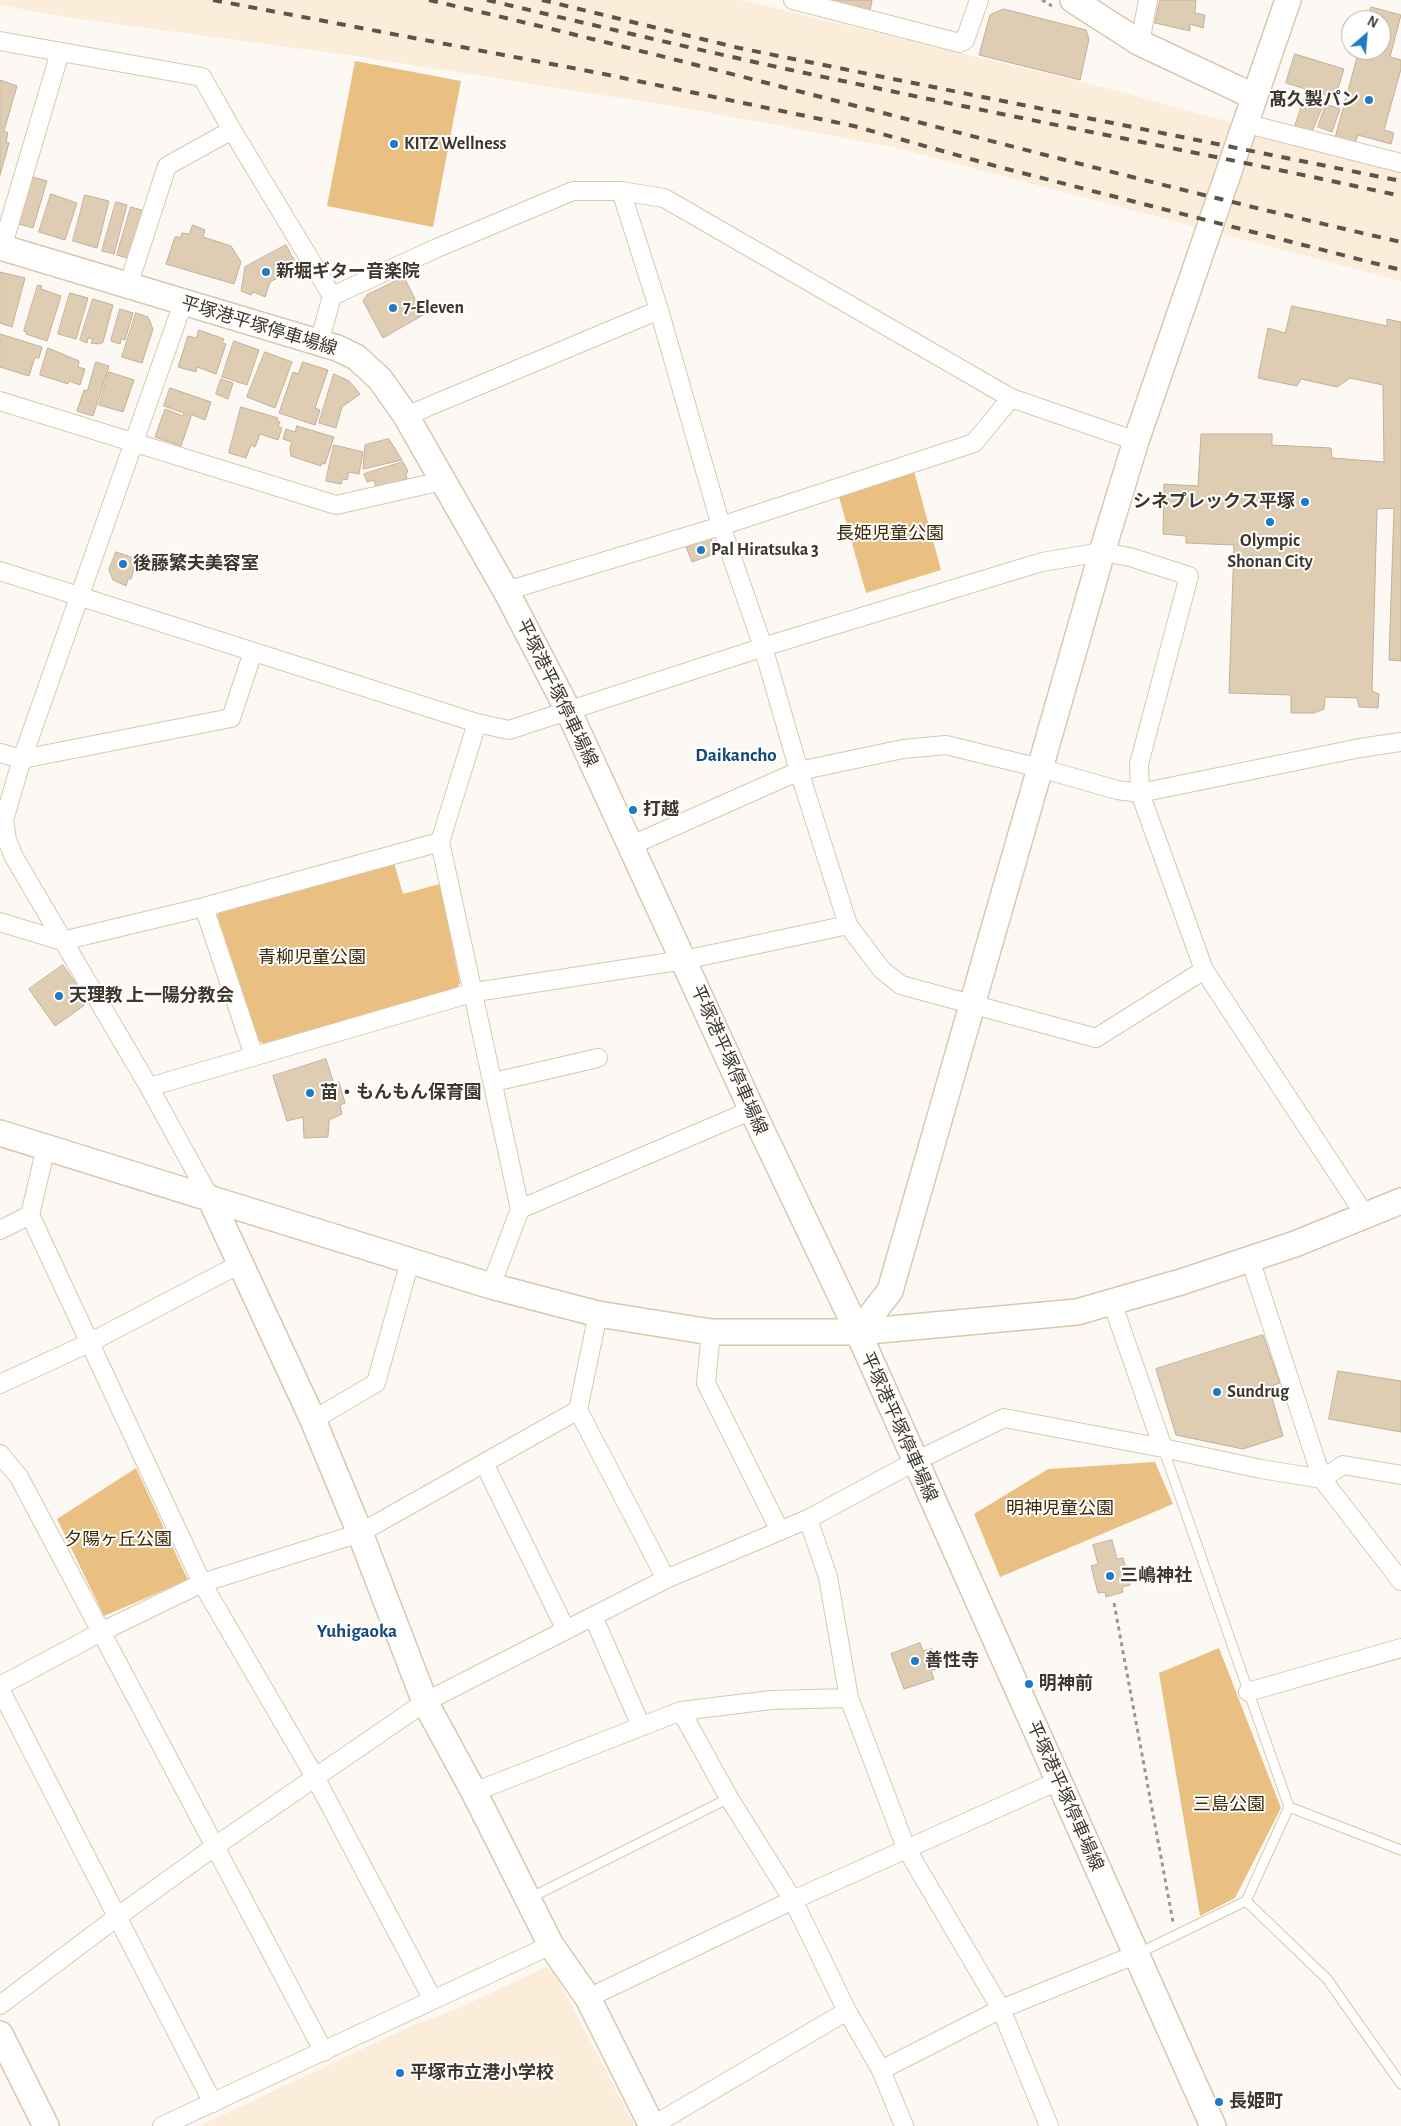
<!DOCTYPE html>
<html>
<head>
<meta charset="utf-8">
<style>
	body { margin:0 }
	#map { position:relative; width:1401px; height:2126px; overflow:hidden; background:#fcf9f4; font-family:"Alegreya Sans",sans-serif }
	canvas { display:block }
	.north { position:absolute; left:1341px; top:10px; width:50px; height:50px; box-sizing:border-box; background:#fff; border:1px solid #b2afab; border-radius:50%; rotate:27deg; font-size:14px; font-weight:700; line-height:20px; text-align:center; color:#3e372d }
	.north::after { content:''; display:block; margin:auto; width:18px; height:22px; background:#1e79c6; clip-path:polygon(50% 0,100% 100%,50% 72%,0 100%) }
</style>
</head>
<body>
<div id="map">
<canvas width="1401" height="2126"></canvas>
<div class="north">N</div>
</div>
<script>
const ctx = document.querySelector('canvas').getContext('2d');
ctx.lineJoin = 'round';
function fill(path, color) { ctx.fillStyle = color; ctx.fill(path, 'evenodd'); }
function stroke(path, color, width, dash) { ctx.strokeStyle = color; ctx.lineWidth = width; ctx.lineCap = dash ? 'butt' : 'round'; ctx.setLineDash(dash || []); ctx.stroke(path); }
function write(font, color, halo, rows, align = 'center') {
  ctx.font = font + ' "Alegreya Sans","Noto Sans JP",sans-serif'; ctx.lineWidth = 4; ctx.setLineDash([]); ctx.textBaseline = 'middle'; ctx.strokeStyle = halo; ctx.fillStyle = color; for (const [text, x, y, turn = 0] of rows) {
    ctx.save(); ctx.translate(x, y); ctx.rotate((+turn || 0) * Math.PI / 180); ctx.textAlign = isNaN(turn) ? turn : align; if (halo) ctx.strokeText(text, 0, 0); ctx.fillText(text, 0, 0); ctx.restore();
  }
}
const built = new Path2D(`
	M0,0H741L1118,91L1401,170V281L893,147L684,108L355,56L65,17L0,5Z
	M546,1967L553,1970L635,2126H199L411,2026L455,2010Z`);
const green = new Path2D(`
	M355,61L461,81L433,227L327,206Z
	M914,471L941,570L866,593L839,497Z
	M394,863L403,894L440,884L460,983L456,989L264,1044L259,1041L216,917L219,913Z
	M1155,1462L1173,1504L1000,1577L974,1514L1048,1469Z
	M136,1468L188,1580L104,1616L57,1519Z
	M1219,1648L1281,1808L1235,1898L1200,1916L1159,1673Z`);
const building = new Path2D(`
	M828,0H872L870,11Z
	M1160,0H1196L1195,13L1205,15L1203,28L1190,24V31L1155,23Z
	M1371,7L1401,15L1390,57L1401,60V69L1384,130L1394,133L1391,144L1358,135L1355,143L1335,138L1359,50H1381V20H1367Z
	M1004,9L1086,30L1089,39L1080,80L979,55L990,15Z
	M1295,54L1344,69L1335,98L1286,83Z
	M0,80L17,86L4,131L8,133L6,141L9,143L0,175Z
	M1305,97L1324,103L1312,132L1295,126Z
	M1326,104L1340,109L1332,132L1318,127Z
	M33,177L47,181L33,228L19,224Z
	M51,194L77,203L65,240L39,232Z
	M85,195L109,201L97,248L73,241Z
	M116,202L127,205L114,254L102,251Z
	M131,207L145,211L130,259L117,255Z
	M193,225L205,230L203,237L231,246L241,262L234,284L166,264L175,237H181L182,233L189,234Z
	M286,245L302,275L298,276L292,270L270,282L265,297L254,292L251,295L241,291L245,267Z
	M0,272L25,278L12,327L0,323Z
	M404,277L423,315L383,338L363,301L367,295Z
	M38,285L42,286L41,289L61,296L47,341L26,334L27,332L24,331Z
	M70,293L88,298L76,339L58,334Z
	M93,299L113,305L103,342L100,344L91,343L93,339L88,338L87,343L80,340Z
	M1292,306L1387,326V319L1401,322V661L1389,660L1394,508L1377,509L1372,691L1379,694L1378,708L1359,707L1357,698L1325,697L1324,709L1314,713H1291V695L1229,693L1234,545L1186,543V536L1163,534L1164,484L1198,486L1201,434H1272V445L1331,448L1332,458L1384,462L1383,385L1350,378L1337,387L1301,379L1297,386L1258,378L1268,328L1285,333Z
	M120,309L133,313L125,340L121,339L120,344L111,341Z
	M136,313L148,317L153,329L142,363L122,357Z
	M199,330L224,339L222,343L226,344L216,374L197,367L196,372L178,367L188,336L196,338Z
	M0,334L42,347L39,358L35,357L29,376L0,367Z
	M234,341L259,350L247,385L222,377Z
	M48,348L79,361L78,367L85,369L80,385L69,381L68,384L40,375Z
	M265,352L292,362L275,408L247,397Z
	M96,362L109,366L93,416L77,411L84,390L87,391Z
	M303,362L328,370L315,408L320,410L315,425L279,413L293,372L298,374Z
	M109,372L134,380L123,412L99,405Z
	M334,374L349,381L360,394L342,407L336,428L319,423Z
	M221,379L233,383L228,399L216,394Z
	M170,388L211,402L205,420L190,414L191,417L181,446L155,437L165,409L183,416L184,413L164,406Z
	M241,407L278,418L277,421L280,422L278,426L282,428L278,440L260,434L255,447L251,445L246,458L229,453Z
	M297,426L334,437L325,464L322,463L321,466L291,456L290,448L292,442L283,439L286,429L295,432Z
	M389,439L402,460L363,469L365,445Z
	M334,445L363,452L359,474L349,472L347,480L343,479L341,484L326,481Z
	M403,462L408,471L406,474L407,479L376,488L374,480L367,482L364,474Z
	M711,539L717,553L692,562L686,547Z
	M116,552L137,559L131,579H128L126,586L113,580L109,570Z
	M63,965L89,1002L55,1026L29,989Z
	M326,1059L334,1084L339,1082L345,1103L340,1105L342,1114L329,1120L328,1137L304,1138L303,1117L287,1121L273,1076Z
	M1263,1335L1280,1383L1269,1387L1283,1436L1243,1449L1176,1435L1156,1369Z
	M1338,1371L1401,1381V1432L1329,1419Z
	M1112,1540L1117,1559L1123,1558L1130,1585L1122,1587L1123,1592L1106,1597L1105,1592L1098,1593L1091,1566L1098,1564L1093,1545Z
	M920,1643L923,1651L932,1648L939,1668L931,1671L934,1679L904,1689L891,1654Z`);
const path = new Path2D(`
	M1042,0L1052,6
	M1114,1603L1173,1922`);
const lane = new Path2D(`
	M1289,1807L1401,1850
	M528,1899L729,1798
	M1246,1901L1327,1979L1401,2084
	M1137,1954L1246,1901L1289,1807L1163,1448`);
const street = new Path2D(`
	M793,0L960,43L965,40L979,0
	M0,41L202,77L232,130L332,296L319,343
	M1140,43L1148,0
	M1244,123L1401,163
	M621,191L659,310L721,526L763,647L799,771L848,925L882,970L901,985L1096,1038L1204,970
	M2,248L60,52
	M128,286L167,166L232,130
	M332,296L437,248L573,191H621L664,198L1011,398L1136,441
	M183,303L22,759L4,820L7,840L14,857L149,1087L210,1198
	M0,401L336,505L442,481
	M406,416L659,310
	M0,571L477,723L509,730L776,643L1042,562L1102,552L1130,557L1189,576L1139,764L1140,793L1204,970L1365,1215
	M506,591L721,526L974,443L1011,398
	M0,753L22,759L231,718L253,652
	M440,842L520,1209L491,1286
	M630,846L799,771L903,749L946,745L1040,768L1117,790L1140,793L1360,748L1401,742
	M204,907L254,1056
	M0,922L62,941L204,907L440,842L477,723
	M494,1082L598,1058
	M149,1087L475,992L684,960L848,925
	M46,1147L30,1215L202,1583L315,1777L433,2000
	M520,1209L752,1110
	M0,1230L30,1215
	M1250,1259L1322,1479L1401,1581
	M1112,1302L1163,1448
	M711,1332L706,1383L780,1531
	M0,1384L89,1343L240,1264
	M578,1410L666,1579
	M313,1420L376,1383L410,1261
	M0,1454L19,1477L324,2052
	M484,1463L566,1630
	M808,1519L828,1577L849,1698L906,1848L1001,2009L1049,2126
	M593,1616L641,1726
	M0,1686L101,1632L202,1583L360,1533L578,1410L598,1314
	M0,1689L213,2103
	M1248,1692L1401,1648
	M681,1711L729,1798L793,1900L847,2011L881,2070L904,2126
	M474,1792L681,1711L771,1700L849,1698
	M588,1998L793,1900L1058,1781
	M0,2005L117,1917L214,1847L425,1702L666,1579L808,1519L914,1462L1004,1418L1163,1448L1261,1469L1322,1479L1343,1465L1401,1475
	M881,2070L1001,2009L1137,1954
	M162,2126L551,1945
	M652,2126L847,2011`);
const secondary = new Path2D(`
	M1073,0L1140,43L1253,96
	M0,247L337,348L356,357L380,379L406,416L506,591L569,712L752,1110L858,1332L1213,2126
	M0,1133L491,1286L598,1314L711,1332H858L1077,1312L1181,1282L1295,1244L1401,1201
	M210,1198L313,1420L360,1533L425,1702L474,1792L551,1945L588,1998L652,2126
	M858,1332L890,1291L1102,552L1136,441L1288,0
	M0,2034L46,2126`);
const rail = new Path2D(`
	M213,0L599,73L854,126L999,167L1401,270
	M429,0C755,75 1076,168 1401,242
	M487,0C614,30 740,60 867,86C1045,124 1224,157 1401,196
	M542,0L739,48L1401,181`);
const markers = [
	[1369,100,5,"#1e79c6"],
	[394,144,5,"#1e79c6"],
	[266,272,5,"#1e79c6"],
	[393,308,5,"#1e79c6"],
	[1305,502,5,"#1e79c6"],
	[1270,522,5,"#1e79c6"],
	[701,550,5,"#1e79c6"],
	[123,564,5,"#1e79c6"],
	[633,810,5,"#1e79c6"],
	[59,996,5,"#1e79c6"],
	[310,1093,5,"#1e79c6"],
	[1217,1392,5,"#1e79c6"],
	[1110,1576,5,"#1e79c6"],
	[915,1661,5,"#1e79c6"],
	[1029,1684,5,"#1e79c6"],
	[400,2073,5,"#1e79c6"],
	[1219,2102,5,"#1e79c6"]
];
const poiNames = [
	["髙久製パン",1359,100,"right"],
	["KITZ Wellness",404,144],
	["新堀ギター音楽院",276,272],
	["7-Eleven",403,308],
	["シネプレックス平塚",1295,502,"right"],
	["Olympic",1270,541,"center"],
	["Shonan City",1270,562,"center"],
	["Pal Hiratsuka 3",711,550],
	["後藤繁夫美容室",133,564],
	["打越",643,810],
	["天理教 上一陽分教会",69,996],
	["苗・もんもん保育園",320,1093],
	["Sundrug",1227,1392],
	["三嶋神社",1120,1576],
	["善性寺",925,1661],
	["明神前",1039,1684],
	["平塚市立港小学校",410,2073],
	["長姫町",1229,2102]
];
const streetNames = [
	["平塚港平塚停車場線",259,326,17],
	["平塚港平塚停車場線",557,693,64],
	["平塚港平塚停車場線",729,1060,66],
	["平塚港平塚停車場線",899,1427,66],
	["平塚港平塚停車場線",1065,1796,66]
];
const parkNames = [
	["長姫児童公園",890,534],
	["青柳児童公園",312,958],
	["明神児童公園",1060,1509],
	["夕陽ヶ丘公園",118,1540],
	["三島公園",1229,1805]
];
const neighbourhoodNames = [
	["Daikancho",736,755],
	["Yuhigaoka",357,1631]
];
fill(built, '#fbedda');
fill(green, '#eac082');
fill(building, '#deccb3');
stroke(building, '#c2b098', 1);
stroke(lane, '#d9c7ae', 11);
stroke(street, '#d9c7ae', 20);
stroke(secondary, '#d9c7ae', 28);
stroke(path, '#9b968e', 3, [4, 4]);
stroke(lane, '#fff', 9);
stroke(street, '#fff', 18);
stroke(secondary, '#fff', 25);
stroke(rail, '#5b554c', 4, [9, 9]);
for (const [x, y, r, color] of markers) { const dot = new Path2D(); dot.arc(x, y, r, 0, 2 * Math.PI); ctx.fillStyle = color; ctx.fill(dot); stroke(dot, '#fff', 2); }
write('bold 18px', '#3e372d', '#fff', poiNames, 'left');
write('18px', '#3e372d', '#fff', streetNames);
write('18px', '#3d2804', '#fff', parkNames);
write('bold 19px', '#10497a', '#fff', neighbourhoodNames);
</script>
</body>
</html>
